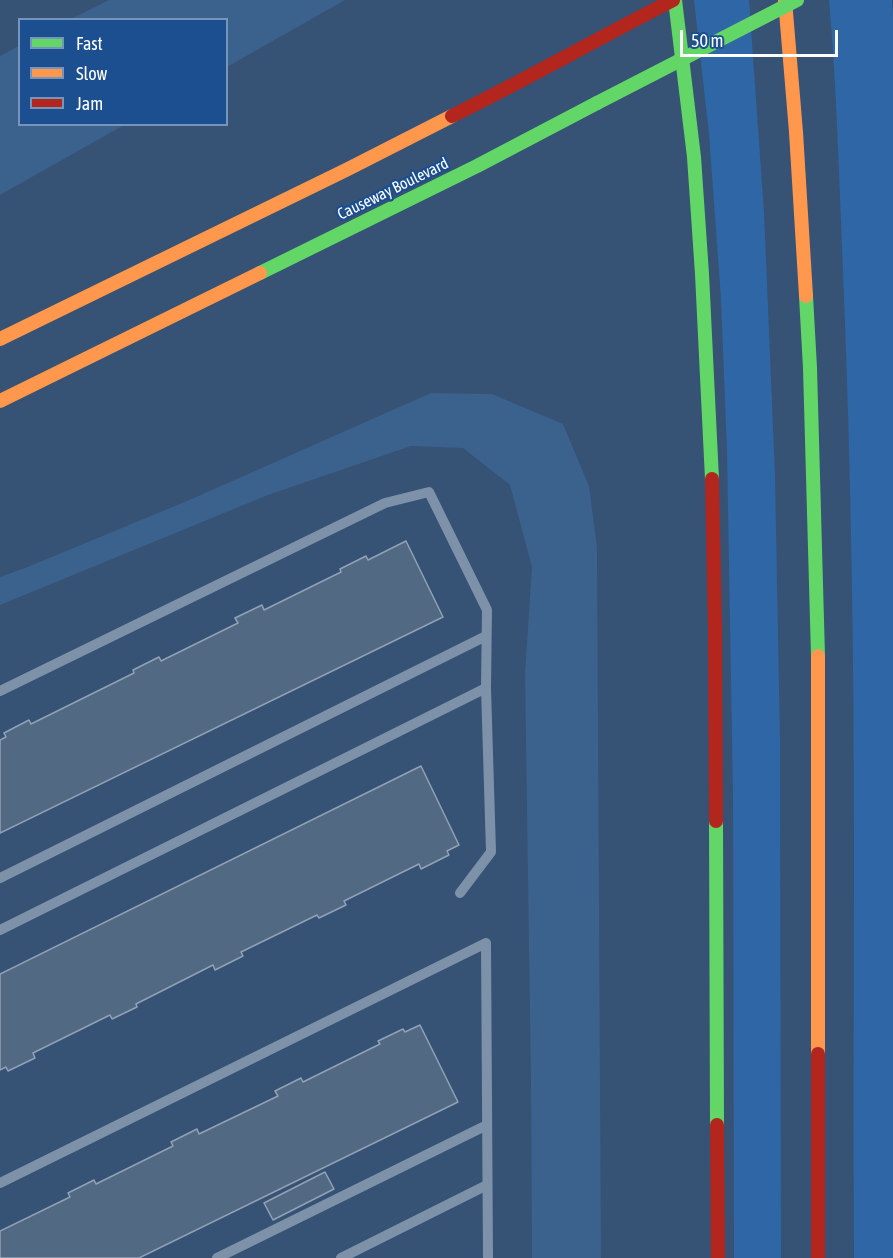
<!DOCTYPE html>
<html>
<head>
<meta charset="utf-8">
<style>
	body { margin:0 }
	#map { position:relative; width:893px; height:1258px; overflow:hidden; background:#365274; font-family:"Asap Condensed",sans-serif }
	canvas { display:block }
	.legend { position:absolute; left:18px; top:18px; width:210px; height:108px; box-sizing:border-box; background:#1b4f8f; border:2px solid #7695bc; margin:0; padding:8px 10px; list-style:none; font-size:18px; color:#fff }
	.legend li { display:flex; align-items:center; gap:12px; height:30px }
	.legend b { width:30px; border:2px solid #7695bc }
	.scale { position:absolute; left:680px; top:30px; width:158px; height:27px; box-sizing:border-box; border:3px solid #fff; border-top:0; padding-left:8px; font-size:18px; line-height:21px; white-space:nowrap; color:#fff; -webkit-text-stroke:4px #1b4f8f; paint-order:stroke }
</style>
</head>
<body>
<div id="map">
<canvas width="893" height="1258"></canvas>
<ul class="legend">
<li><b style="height:8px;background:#63d668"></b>Fast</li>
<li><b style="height:8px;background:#ff974d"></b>Slow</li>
<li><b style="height:8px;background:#b3261e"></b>Jam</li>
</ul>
<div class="scale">50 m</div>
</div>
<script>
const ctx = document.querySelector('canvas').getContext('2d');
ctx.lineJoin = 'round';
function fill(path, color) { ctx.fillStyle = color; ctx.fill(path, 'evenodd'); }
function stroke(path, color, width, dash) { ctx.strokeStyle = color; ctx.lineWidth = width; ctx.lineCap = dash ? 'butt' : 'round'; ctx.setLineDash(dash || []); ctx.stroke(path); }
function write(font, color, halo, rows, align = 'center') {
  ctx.font = font + ' "Asap Condensed",sans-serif'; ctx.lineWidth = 4.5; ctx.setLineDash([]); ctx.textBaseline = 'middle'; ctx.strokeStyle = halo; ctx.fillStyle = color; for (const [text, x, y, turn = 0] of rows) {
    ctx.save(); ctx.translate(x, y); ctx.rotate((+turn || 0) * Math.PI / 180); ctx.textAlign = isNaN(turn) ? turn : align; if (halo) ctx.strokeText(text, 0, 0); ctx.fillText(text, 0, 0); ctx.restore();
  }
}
const green = new Path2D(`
	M694,0H749L764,212L775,475L780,740L781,1258H734L733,795L727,452L721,299L709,134Z
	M829,0H892L893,15V1258H854C853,1121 854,984 854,847C854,655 851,463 843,272C839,181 837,90 829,0Z`);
const water = new Path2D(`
	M109,0H345L227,67L226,20L71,19Z
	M19,46L20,124L124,125L0,195V56Z
	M431,393L492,394L563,424L589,486L597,547L601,1258H532L531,1085L525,673L532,567L510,485L463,448L411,446L268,495L0,605V577L25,568L187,501Z`);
const building = new Path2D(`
	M406,541L443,617L0,833V740L6,737L4,733L29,720L31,724L134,673L133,670L159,657L161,661L238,623L235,618L262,605L264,610L341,572L340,569L366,556L368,560Z
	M421,766L459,845L447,851L449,855L421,869L419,864L344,901L346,905L319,918L317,915L241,952L243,956L215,970L213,965L136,1004L137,1007L112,1019L110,1015L33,1053L35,1058L8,1071L6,1067L0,1070V974Z
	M420,1025L458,1102L139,1258H0V1231L70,1197L68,1193L94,1180L96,1184L173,1146L171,1142L197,1129L199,1134L278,1096L275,1091L301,1078L303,1082L380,1044L378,1041L403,1029L405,1032Z
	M325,1172L334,1189L273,1220L264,1203Z`);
const lane = new Path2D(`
	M0,691L385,503L429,492L487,610L486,688L491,852L460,893
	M0,878L486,636
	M0,930L486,688
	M0,1183L486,943L488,1258
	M217,1258L487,1125
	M341,1258L487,1185`);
const fast = new Path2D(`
	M675,0L694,157L702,274L712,479
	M260,273L477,166L597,103
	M806,296L810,368L818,656
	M716,821L717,1125`);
const slow = new Path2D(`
	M785,0L796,132L806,296
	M0,339L346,170L452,116
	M0,401L260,273
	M818,656V1054`);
const jam = new Path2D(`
	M452,116C527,79 599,38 673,0
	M712,479L715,628L716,821
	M818,1054V1258
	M717,1125L718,1258`);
const fastBridge = new Path2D(`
	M597,103L797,0`);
const streetNames = [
	["Causeway Boulevard",393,189,-26]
];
fill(green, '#2f66a5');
fill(water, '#3b618d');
fill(building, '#526984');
stroke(building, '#92a2b6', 1.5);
stroke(lane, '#7d92a8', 10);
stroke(fast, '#63d668', 14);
stroke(slow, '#ff974d', 14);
stroke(jam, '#b3261e', 14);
stroke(fastBridge, '#63d668', 14);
write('16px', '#fff', '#1b4f8f', streetNames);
</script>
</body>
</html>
